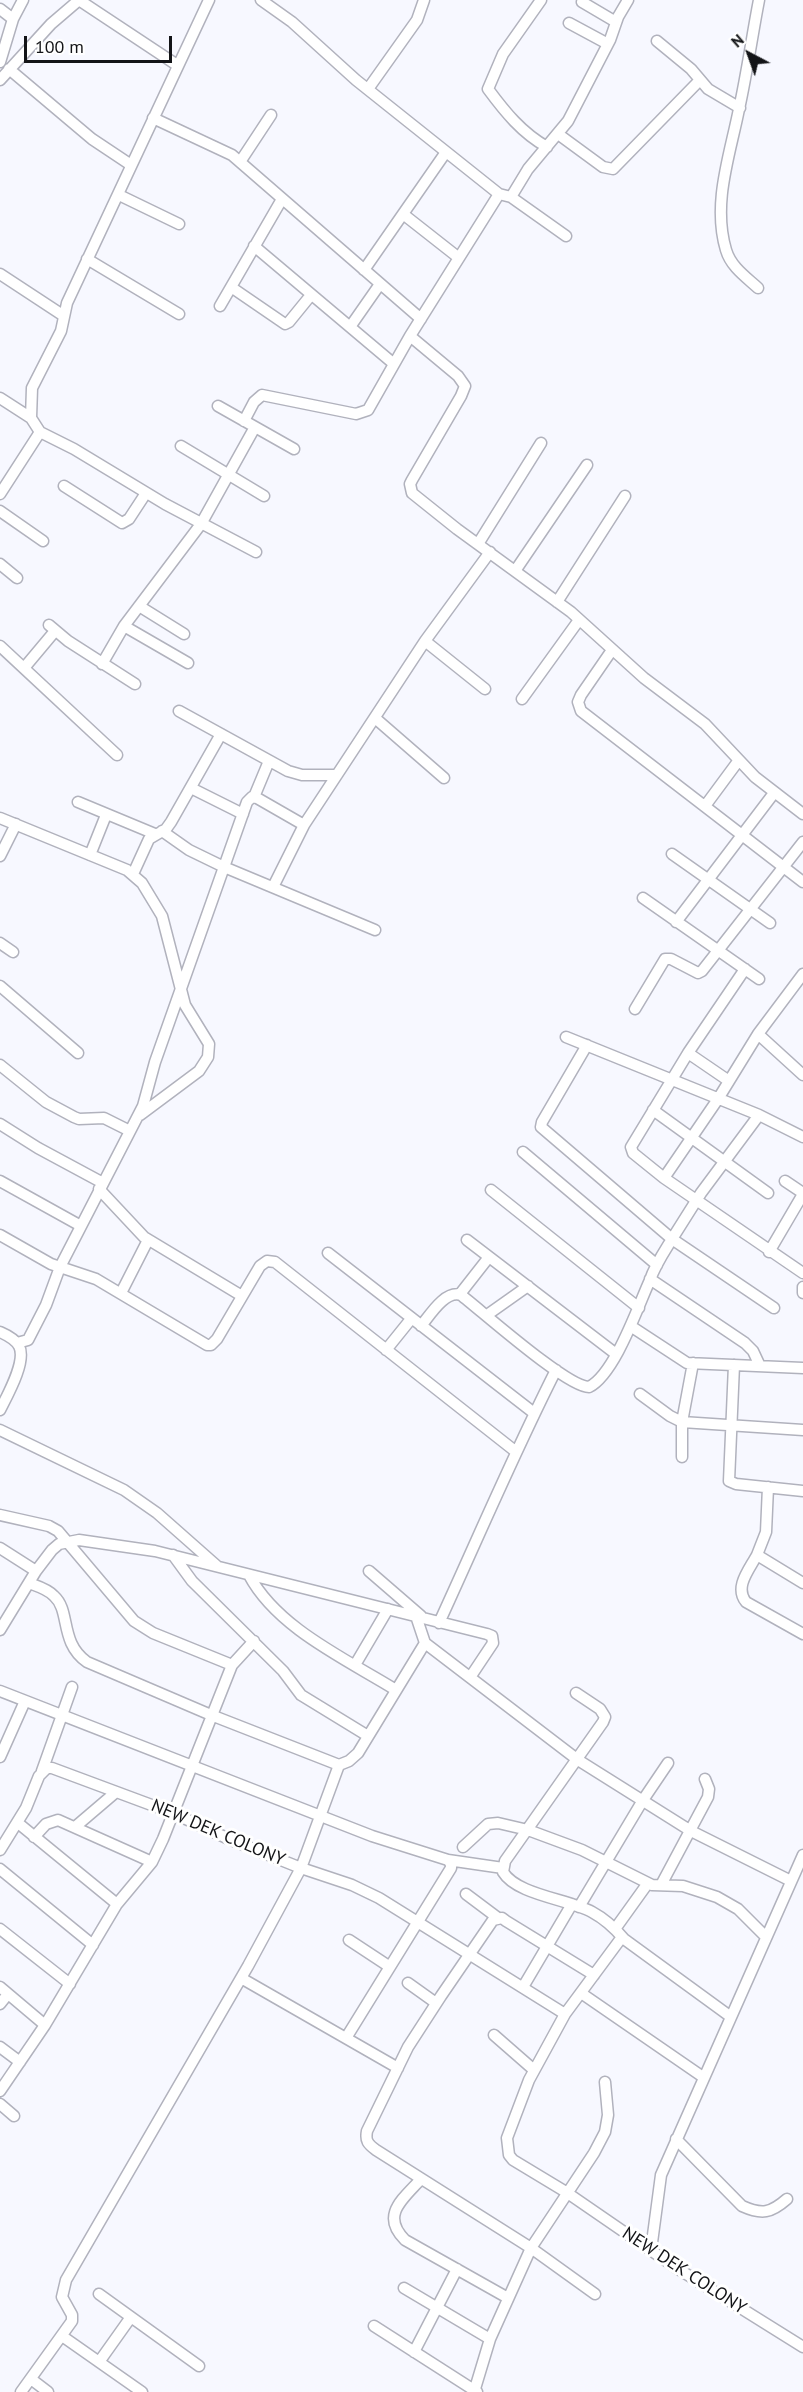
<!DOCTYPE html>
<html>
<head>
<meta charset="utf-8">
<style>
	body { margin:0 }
	#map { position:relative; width:803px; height:2392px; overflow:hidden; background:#f7f8ff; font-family:"PT Sans",sans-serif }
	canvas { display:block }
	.north { position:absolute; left:719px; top:24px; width:60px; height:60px; -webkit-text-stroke:4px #fff; paint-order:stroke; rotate:319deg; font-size:16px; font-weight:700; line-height:24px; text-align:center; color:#131417 }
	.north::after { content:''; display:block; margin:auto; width:21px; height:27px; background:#131417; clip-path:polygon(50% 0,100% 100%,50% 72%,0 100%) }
	.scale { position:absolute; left:24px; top:36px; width:148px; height:27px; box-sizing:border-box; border:3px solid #131417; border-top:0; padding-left:8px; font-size:18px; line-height:21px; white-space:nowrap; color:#131417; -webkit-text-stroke:4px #fff; paint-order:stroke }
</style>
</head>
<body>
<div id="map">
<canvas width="803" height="2392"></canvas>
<div class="north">N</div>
<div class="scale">100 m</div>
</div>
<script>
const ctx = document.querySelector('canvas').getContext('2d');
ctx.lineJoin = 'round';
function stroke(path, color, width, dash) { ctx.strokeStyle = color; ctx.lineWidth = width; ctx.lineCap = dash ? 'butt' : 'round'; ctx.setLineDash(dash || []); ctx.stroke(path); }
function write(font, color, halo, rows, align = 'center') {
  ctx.font = font + ' "PT Sans",sans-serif'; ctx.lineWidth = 6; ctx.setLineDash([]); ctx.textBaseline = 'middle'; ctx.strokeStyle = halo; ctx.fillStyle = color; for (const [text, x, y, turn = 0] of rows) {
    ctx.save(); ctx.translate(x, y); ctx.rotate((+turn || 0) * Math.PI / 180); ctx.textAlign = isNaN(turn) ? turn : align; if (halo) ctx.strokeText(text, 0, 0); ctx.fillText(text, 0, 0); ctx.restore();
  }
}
const minor = new Path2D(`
	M79,0L177,65
	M261,0L292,22L356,80L499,194L511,197L566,236
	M541,0L503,54L488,89C505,112 522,133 547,147
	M582,2L616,22
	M0,9L13,19
	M569,23L608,44
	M657,41L691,69L708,89L740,108
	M0,62L13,19L23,0
	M9,69L92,139L131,165
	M0,80L51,24L79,0
	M368,89L417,20L424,0
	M153,118L232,155L421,319
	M558,134L603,167L613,169L699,81
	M240,162L271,115
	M119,195L179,224
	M511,197L528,169L568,121L610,40L618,17L628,0
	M403,214L459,258
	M254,246L394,364
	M87,259L179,314
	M364,270L446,152
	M0,274L64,316
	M231,287L285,324L289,322L311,295
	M758,288C746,277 731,267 726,250C712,203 730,155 739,109C747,73 752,36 759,0
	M220,306L282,199
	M350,327L380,284
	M410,336L458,376L465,386L461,396L412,480L410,484L412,493L457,529L571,612L644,678L705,724L755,777L803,814
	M0,398L31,418
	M218,406L294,449
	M244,421L254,402L262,395L356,414L368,410L410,336L499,194
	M40,432L74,449L165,504L256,552
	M181,446L264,496
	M64,486L122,523L129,519L146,493
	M0,494L40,432L31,418L32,388L61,331L67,303L209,0
	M0,511L43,541
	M478,544L541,443
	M0,564L17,578
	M515,571L587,465
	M557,602L625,496
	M139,606L184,634
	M49,625L68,641L135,684
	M124,626L188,663
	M425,641L485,689
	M0,646L117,755
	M612,650L581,695L578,702L581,711L803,882
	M102,664L124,626L201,524L255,427
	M24,668L55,631
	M522,699L579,620
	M179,711L288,771L302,775H337
	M375,718L444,778
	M191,788L243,814
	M254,797L269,761
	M78,802L155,834
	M705,806L739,760
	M0,818L127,870L142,883L162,916L185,1005L209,1044L208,1057L199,1071L140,1115
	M162,831L189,850L224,867L375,930
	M672,854L770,923
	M90,855L106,815
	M0,856L16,824
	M133,874L149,839L166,829L171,822L221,734
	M273,887L304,825L425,641L490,552
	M643,898L759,979
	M676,922L774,793
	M0,943L13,952
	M745,969L688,1053L631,1147L633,1153L664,1178L803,1273
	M0,986L78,1053
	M635,1009L665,959H671L698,973L702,971L803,842
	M758,1034L803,1075
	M566,1037L759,1115L803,1137
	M587,1045L542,1122L541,1127L672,1239L701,1193L759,1115
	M688,1053L729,1081
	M0,1065L46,1102L74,1117L79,1119L104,1118L130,1131
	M653,1110L768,1193
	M0,1124L38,1148L103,1183
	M523,1152L657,1265
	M664,1178L718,1099L758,1034L803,974
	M0,1181L81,1226
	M785,1181L803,1193
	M99,1189L144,1237L242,1296
	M491,1190L639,1308
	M0,1235L51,1264L96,1279L207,1345H211L217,1339L260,1266L267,1261L275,1262L515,1451
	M467,1240L616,1354
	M769,1252L803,1194
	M328,1253L534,1413
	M650,1279L745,1343L753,1351L760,1366
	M803,1287V1293
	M121,1293L148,1240
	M460,1294L489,1257
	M487,1315L528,1286
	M421,1326C430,1315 445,1290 461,1295C483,1312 567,1387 589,1387C615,1374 638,1306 650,1280C655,1265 664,1252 672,1239L774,1308
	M632,1327L687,1363L803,1368
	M0,1332C7,1335 15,1339 19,1346C27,1361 7,1396 0,1410
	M17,1343L28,1340L46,1305L60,1267L143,1106L155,1062L247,802L252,797L257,798L304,825
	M386,1350L411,1319
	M734,1365L729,1481L736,1484L803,1491
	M640,1394L670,1416L682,1422L803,1430
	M0,1430L124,1490L157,1513L217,1566
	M682,1457V1422L693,1363
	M768,1487L766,1532L757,1555L803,1583
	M0,1515L49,1526L58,1531L134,1621L153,1633L232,1665
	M0,1548L36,1571
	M173,1555L192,1581L283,1671L301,1695L368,1736
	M757,1555C749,1570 734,1587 746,1602L803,1634
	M369,1571L421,1616
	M249,1575C277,1628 346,1659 396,1690
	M416,1616L425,1643L578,1760L691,1831L791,1881
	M439,1623C478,1538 514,1453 556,1370
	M0,1630L36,1571L52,1550L59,1544L79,1540L155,1551L487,1634L492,1636L493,1643L471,1676
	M355,1665L388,1609
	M0,1691L372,1836L448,1860L451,1864V1868L346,2038
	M576,1693L600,1709L605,1717L603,1722L505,1861L503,1872C517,1895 568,1899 592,1912C605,1919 614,1927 624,1939L731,2017
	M0,1757L25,1701
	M339,1765L349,1761L358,1753L425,1643
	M42,1771L72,1687
	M18,1823L117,1904
	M75,1827L116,1792
	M34,1837L46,1824L58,1820L152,1862
	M463,1847L488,1824L498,1823L528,1830L582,1850L652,1885L683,1886L717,1897L738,1909L765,1936
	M0,1850L26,1808L39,1776L47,1768H52L173,1813L231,1840L301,1868L352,1885L379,1898L565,2014L529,2080L507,2138L509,2155L513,2160L566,2192L675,2267L803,2347
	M448,1860L503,1868
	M0,1869L93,1945
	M661,1885L708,1797L709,1789L705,1779
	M466,1894L498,1918
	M579,1907L643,1800L668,1763
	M0,1929L70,1984
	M615,1929L648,1883
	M349,1940L390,1967
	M594,1975L506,1921L502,1918L493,1920L441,1996L408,2047L367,2131C365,2141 368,2144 376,2150L531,2248L595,2294
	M241,1978L398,2068
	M408,1983L436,2003
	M0,1987L45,2025
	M523,1987L572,1904
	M581,1993L703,2077
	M0,2004L8,1994
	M565,2014L622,1937
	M494,2035L534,2070
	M0,2047L20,2062
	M0,2091L45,2025L117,1904L152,1862L163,1839L232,1665L254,1641
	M0,2104L14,2116
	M676,2139L742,2206C762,2215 771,2213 787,2199
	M421,2179C403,2199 380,2215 405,2240L508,2298
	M651,2250L661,2175L803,1855
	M404,2288L490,2339
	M99,2294L199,2366
	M374,2326L477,2392
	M62,2336L142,2392
	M414,2352L457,2269
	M99,2362L131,2317
	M31,2379L48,2392
	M21,2392L72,2321V2315L62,2297L66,2280L248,1966L301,1868L339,1765L211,1715L87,1662C59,1642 71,1611 54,1596C48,1589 37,1586 29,1583
	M474,2392L490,2339L531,2248L594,2153L605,2132L608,2115L605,2082`);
const streetNames = [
	["NEW DEK COLONY",218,1833,23],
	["NEW DEK COLONY",684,2271,33]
];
stroke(minor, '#b1b2bd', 13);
stroke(minor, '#fff', 10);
write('18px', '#131417', '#fff', streetNames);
</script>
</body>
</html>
